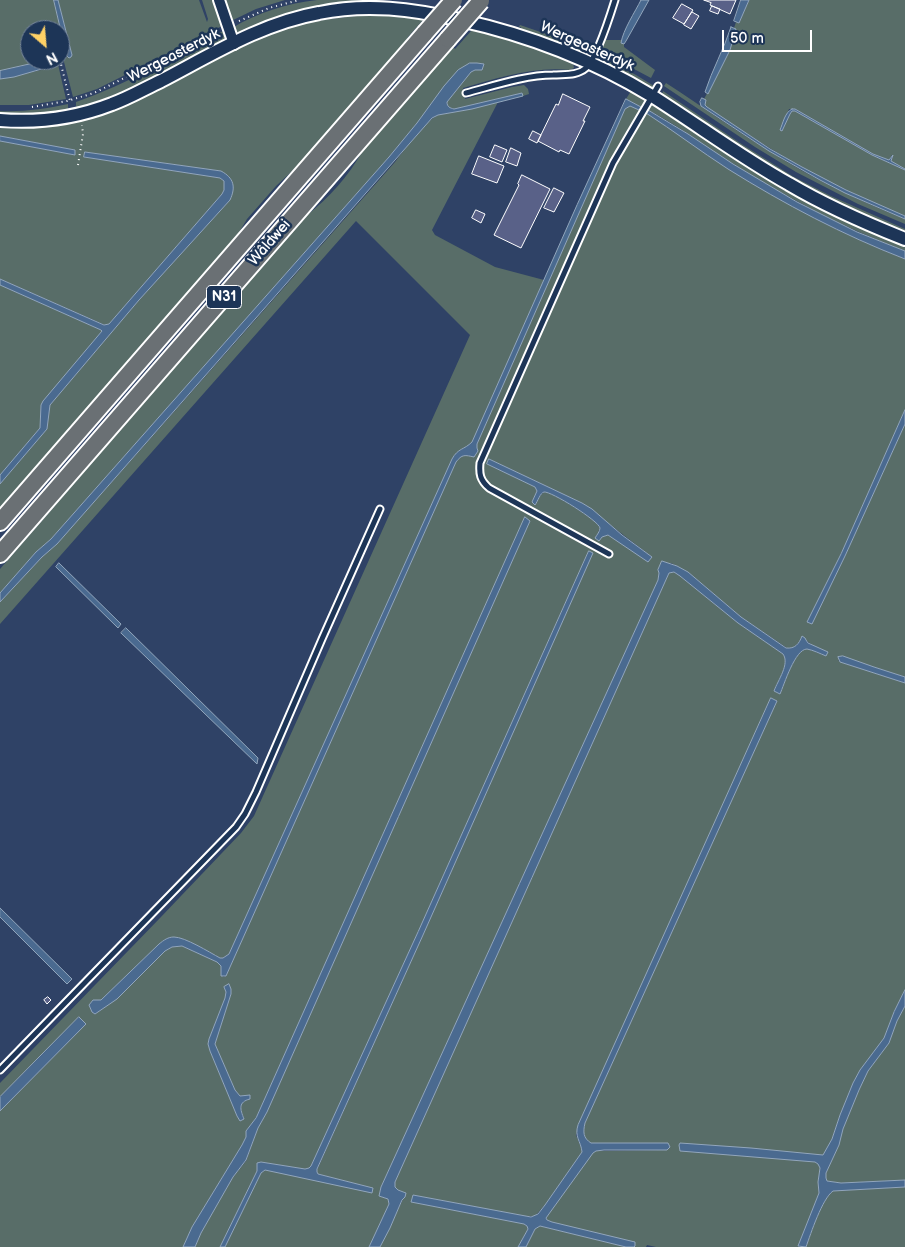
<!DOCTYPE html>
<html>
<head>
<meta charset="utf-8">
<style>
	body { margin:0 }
	#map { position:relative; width:905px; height:1247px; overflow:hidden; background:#2f4266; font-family:"Balsamiq Sans",sans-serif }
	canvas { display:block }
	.north { position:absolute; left:20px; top:20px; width:50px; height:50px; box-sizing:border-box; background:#1d3557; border:1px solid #77869a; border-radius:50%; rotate:153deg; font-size:14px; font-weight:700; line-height:20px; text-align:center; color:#fff }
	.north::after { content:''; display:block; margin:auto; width:18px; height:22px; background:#ffd166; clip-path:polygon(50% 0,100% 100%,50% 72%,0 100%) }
	.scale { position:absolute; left:722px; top:30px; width:90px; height:22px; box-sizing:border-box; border:2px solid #fff; border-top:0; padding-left:6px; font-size:15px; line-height:18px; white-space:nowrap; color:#fff; -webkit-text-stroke:4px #1d3557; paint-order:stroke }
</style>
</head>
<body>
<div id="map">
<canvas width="905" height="1247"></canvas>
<div class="north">N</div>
<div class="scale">50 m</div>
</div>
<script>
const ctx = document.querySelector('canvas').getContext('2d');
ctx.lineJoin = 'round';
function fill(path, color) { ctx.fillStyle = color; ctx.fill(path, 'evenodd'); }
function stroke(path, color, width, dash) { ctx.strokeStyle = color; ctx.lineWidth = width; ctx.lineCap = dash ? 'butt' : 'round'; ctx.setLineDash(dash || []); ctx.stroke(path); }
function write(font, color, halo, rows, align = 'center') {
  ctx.font = font + ' "Balsamiq Sans",sans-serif'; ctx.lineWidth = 5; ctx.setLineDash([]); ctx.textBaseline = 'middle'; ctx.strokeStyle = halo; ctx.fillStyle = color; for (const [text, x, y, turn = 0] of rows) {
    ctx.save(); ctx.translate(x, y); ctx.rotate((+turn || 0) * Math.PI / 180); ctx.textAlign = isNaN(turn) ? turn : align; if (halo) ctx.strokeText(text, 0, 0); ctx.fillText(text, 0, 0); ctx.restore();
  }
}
const green = new Path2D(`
	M0,0H54L67,56L69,58L72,55L58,0H199L207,22L208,19L202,0H217L224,25L121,77L97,89L73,97L63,58H60V30H30V60H48L0,71Z
	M222,0H285L256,9L229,22Z
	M317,0H380V1C332,1 287,12 243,32C238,33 236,32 232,28C257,13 288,3 317,0Z
	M749,0H905V169L891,162L893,156L892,155L889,160L873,154L795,109H789L782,131L790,114L792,111H795L872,155L905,170V216C848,193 794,165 743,131C731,123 716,115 705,105L704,99L730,50L736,29L734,28L736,22L739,23Z
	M365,15H383L423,20L408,37L405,43L302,162L276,186L247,219L234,241L0,509V484L47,429L50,405L139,300L230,200L221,171L85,152L84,157L220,178L224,181C225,186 225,189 222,194L109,324L105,325L0,279V141L75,155V150L0,136V127C43,129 86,122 126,105C177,83 224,52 276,32C304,21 335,18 365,15Z
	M520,25L567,41L591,52V54L589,55L574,48L521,29V27H519Z
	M225,30L226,36L223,43L120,94L104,101L78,108L76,106V102C128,84 176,55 225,30Z
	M472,30L512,41L566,58L573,63L574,68L570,70C534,66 497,78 463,88L465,99L512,87L524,85L528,89L529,94L523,96L522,93L454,109C450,108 447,107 447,102L471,72L475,70L477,63L417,123L389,157L51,539L36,552L0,593V569L306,216C329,198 349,176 363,150L453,47L455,49Z
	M604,40H621V43L624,44V47L655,70L651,78L600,51Z
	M601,57L636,75L654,86L651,88L636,79L602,62Z
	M50,60H57L66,99L29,105H0V79L41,70L51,61Z
	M666,83C700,105 733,129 768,150C811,178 858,200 905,219V224L858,204L796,172L755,147L664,86Z
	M631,91L645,99V104L616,153L477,464L476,474L478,480L482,486L487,490L610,556L611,553L501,492C487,484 481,480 483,462L614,167L619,155L649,105L652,104L744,163L883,236L905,245V251C845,228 789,199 735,165C706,147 678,125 648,110C674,130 700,150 728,168C784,204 843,235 905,259V410L841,554L808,622L812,623L845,556L905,424V677L874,667L838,660L840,662L905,683V990L894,1012L884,1038L860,1070L853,1083L840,1115L832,1139L823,1156L751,1148L815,1162L818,1164L820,1168L818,1182L819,1193L798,1246L799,1247H656L647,1245L646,1247H634L635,1244L552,1222L547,1220V1216L592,1153L596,1151L667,1150L668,1143H591C583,1138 583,1132 585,1123L777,701L771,698L576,1135L581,1147L582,1152L545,1205L535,1216H525L413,1195L411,1202L524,1224L527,1226L528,1229L518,1247H380L406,1193L398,1190L395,1187V1182L669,573L674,572L680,576L738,623L783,654C790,664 778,680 774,691L780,694C784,685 795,649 807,649C813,650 820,654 826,656L802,637C798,644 795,649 787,648L741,617L688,572L671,563L659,573L658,580L381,1187L379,1196L388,1199L389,1204L369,1247H225L261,1173L265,1170L373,1188L318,1174L317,1172V1170L423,935L592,554L589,551L418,932L311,1166L309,1168L305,1169L261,1162L257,1163V1171L220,1247H195L201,1233L233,1177L246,1161L258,1128L267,1112L530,521L525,518L256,1118L246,1131V1137L242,1145L192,1227L183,1247H0V1111L86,1024L79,1017L0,1097V1083L160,918L241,833L254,816L470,335L356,221L0,624V602L42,557L57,544L395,162C406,148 423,123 438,115L498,102L432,230L435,235L495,267L544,280L472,443L468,447L460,450L452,459L229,954L223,958H220C209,952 185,937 174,937C168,937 164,940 159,944L101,1000H93L89,1005L92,1012L95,1014C122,997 143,973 165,951L172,947L182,946L217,962L221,966L223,977L226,976L456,462C462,454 465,455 474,457L478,451L477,448V444L625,109L630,105L639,110L641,107L626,99ZM489,459L582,503L652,557L623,544L608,535L602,537L599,540L596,539L600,527C598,524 598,523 595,521C588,516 551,491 545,492C540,493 538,501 535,504L532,502L537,491L535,487L487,464ZM226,991L231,994L215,1044L235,1090L240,1096L250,1095V1099C238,1102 240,1109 244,1118L237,1116L210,1051L208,1044L209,1039L225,998Z
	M663,91L740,143L794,177L831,196L905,229V233C873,219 841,207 811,190C759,161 711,128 662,95Z
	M68,104V108L66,111L38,115L0,114V111C23,112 45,109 68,104Z
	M0,285L101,330L102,331L41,405L40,428L0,475Z
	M905,1006V1180L841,1183L827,1181L826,1178V1173L839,1145L843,1129L859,1090L868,1071L889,1043L897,1021Z
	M905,1187V1247H806C811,1233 822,1199 833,1191Z
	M540,1226L626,1247H526L535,1229Z`);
const water = new Path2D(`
	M54,0H58L72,55L71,57L69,58L67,56Z
	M641,0H649L626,41L624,44L621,43C623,30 635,12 641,0Z
	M741,0H749L739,23L734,21Z
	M731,27L736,29L730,50L708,94L705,92C712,70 724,49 731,27Z
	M48,60L51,61L52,66L14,77L0,79V71Z
	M470,63H477L484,64L482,70H475L471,72L447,102C447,107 450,108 454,109L522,93L523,96L472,109L438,115L432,118L57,544L42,557L0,602V593L36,552L51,539L389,157L417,123L444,86L458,70Z
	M702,98L706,100L705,105L707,107L770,149L802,167L846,190L905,216V219L845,193L820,180L769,151L701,106L700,102Z
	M626,99L641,107L639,110L630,106L625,109L477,444V448L478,451L474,457C465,455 462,454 456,462L226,976H221V966L217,962L182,946L172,947L165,951L117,999L95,1014L92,1012L89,1005L93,1000H101L159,944C164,940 168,937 174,937C185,937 209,952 220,958H223L229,954L452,459C458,448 464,450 472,442L577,205Z
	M792,109H795L873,154L889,160L893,155L891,161L905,169V170L872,155L795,111H792L790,114L782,131L780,130C783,123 785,112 792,109Z
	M648,110L688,134L733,164L797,202L857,232L905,251V259C843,235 784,204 728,169C700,151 674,131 646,113Z
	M0,136L75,150V155L0,141Z
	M85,152L221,171C234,178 236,187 230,200L139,300L50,405L47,429L0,484V475L40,428L41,405L43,401L102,331L101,330L0,285V279L104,325L109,324L222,194L224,190V181L220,178L84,157Z
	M905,410V424L845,556L812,624L807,622L841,554Z
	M489,459L582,503L592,509L622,535L652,557L648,562L608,535L602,537L599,541L595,538C597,535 600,531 600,528C599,521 551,491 544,492C540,493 538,501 535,505L532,502L537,491L535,487L487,464Z
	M525,517L530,521L267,1112L258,1128L246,1160L233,1177L201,1233L195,1247H183L192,1227L242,1145L246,1137V1131L256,1118Z
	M589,551L593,553L423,935L317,1169V1172L318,1174L373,1188L372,1193L265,1170L261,1173L225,1247H220L257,1171V1163L261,1162L305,1169L309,1168L311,1166L418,932Z
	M662,561L677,566L688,572L741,617L786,648C795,649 799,644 802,636L805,638L806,640L808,643L828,652L826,656C821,654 813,650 807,649C795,649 784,685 780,694L774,691C778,680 790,664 783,654L738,623L680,576L674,572L669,573L395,1182V1187L398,1190L406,1193L405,1197L402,1200L390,1228L380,1247H369L389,1204L388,1199L379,1196L381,1187L658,580L659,573L658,570Z
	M59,563L121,624L118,628L56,567Z
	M126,628L258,758L257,764L121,633Z
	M843,656L874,667L905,677V683L840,662L838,657Z
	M771,698L777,701L585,1123C583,1132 583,1138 591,1143H668L670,1147L667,1150H604L596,1151L593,1153L546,1218L547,1220L552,1222L635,1242V1246L634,1247H626L540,1226L535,1229L526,1247H518L528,1229L527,1226L524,1224L411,1202L413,1195L531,1217L538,1214L545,1205L582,1152C581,1141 574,1137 578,1125Z
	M0,908L72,979L67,984L0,917Z
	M229,984L231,989V994L215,1044L235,1090L240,1096L250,1095V1099C238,1102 240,1109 244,1119L240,1121L237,1116L210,1051L208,1044L209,1039L225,998L226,992L224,987Z
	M905,990V1006L897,1021L889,1043L868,1071L859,1090L843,1129L839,1145L826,1173V1178L827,1181L841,1183L905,1180V1187L833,1191C822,1199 811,1233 806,1247L798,1246L819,1193L818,1182L820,1168L818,1164L815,1162L680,1151L679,1145L680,1143L751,1148L823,1155L832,1139L840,1115L853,1083L860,1070L884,1038L894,1012Z
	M79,1017L86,1024L0,1111V1097Z`);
const building = new Path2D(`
	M704,0H736L730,14L710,5L711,3Z
	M682,4L693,10L684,24L673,18Z
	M712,6L720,9L718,14L710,11Z
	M692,12L699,16L691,29L684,25Z
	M563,94L590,107L583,121H585L569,154L560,150L559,152L538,141L556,104L558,105Z
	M533,131L541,135L537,143L529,139Z
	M495,145L507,150L502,162L490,157Z
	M511,148L521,153L517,166L506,162Z
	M479,156L504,166L497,183L472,174Z
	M522,175L550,189L521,248L494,235L519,185L518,184Z
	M554,188L564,193L554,212L544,208Z
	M476,210L485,214L481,223L472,218Z
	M48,997L51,1000L47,1004L44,1000Z`);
const path = new Path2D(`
	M239,21L269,8L299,0
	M60,60L70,101
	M32,107L67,101L94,93L219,31
	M78,165L83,134L82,125`);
const service = new Path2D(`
	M466,93C493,86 525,75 553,75C565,74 577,76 586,68C597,58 610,16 615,0
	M609,554L489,488C480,480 479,474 480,463L613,163L658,86
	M0,1070L236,827L245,814L256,792L322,639L380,509`);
const minor = new Path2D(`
	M219,0L234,44`);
const tertiary = new Path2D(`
	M0,120C38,123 76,118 112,104C129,98 144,89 161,81C211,55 262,23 319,13C367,3 412,9 460,20C528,35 593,60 652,96C698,125 742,158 789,184C826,206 865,223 905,239`);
const trunk = new Path2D(`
	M0,522L425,33
	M0,554L448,39`);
const trunkBridge = new Path2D(`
	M425,33L454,0
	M448,39L481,1`);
const shields = [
	[224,297,35]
];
const shieldNames = [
	["N31",224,297]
];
const streetNames = [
	["Wergeasterdyk",587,47,24],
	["Wergeasterdyk",174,56,-27],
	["Wâldwei",270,243,-49]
];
fill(green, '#586d68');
fill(water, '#4a6a90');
stroke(water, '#92a6bc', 1);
fill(building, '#596188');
stroke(building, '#fff', 1);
stroke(service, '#fff', 9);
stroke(minor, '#fff', 14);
stroke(tertiary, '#fff', 16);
stroke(trunk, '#fff', 20);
stroke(path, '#fff', 2, [1, 4]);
stroke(service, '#1d3557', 5);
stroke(minor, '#1d3557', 10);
stroke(tertiary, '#1d3557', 12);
stroke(trunk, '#6a7074', 16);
stroke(trunkBridge, '#fff', 20, []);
stroke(trunkBridge, '#6a7074', 16);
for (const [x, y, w] of shields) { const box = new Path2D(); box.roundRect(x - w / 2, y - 11.5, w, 23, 4); ctx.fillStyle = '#1d3557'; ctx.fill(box); stroke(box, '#fff', 1); }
write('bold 14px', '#fff', null, shieldNames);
write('15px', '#fff', '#1d3557', streetNames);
</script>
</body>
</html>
